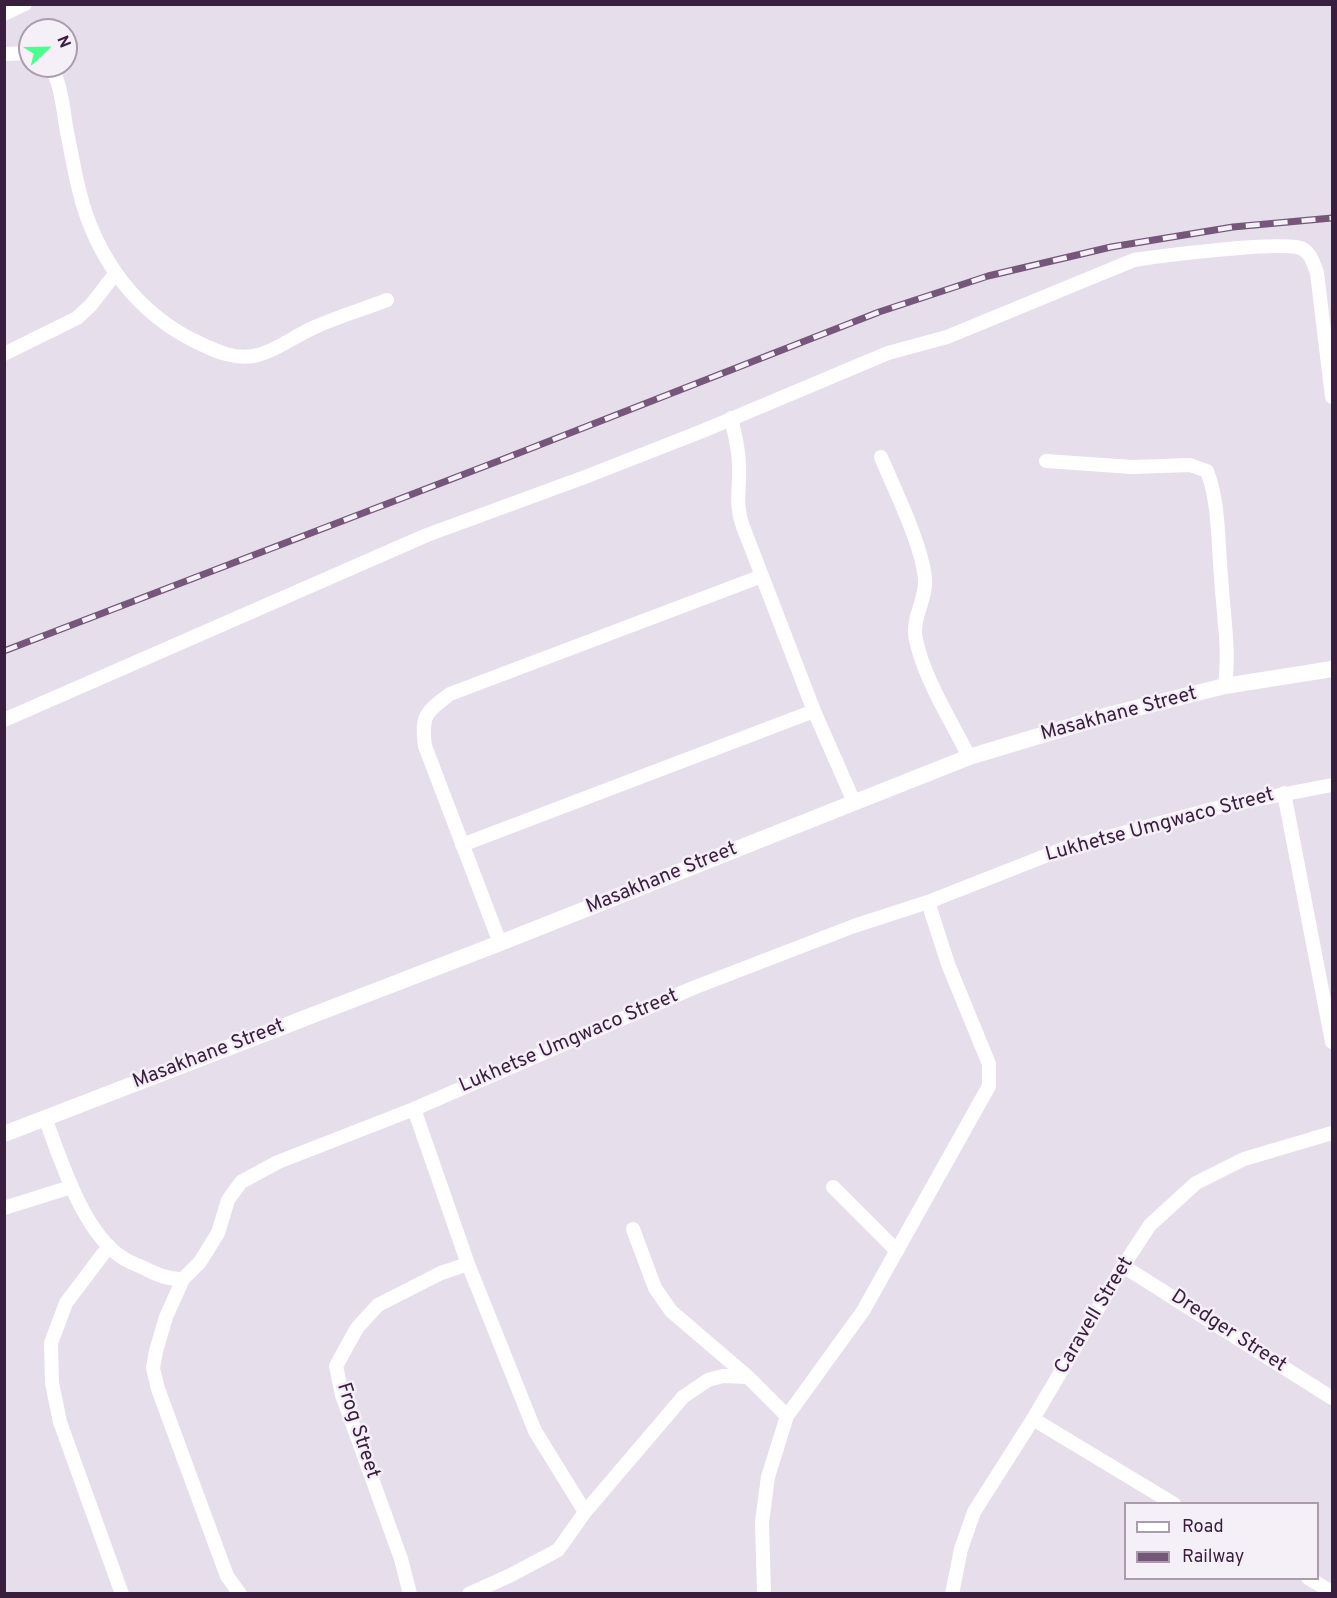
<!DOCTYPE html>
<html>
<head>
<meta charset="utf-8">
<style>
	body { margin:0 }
	#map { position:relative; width:1337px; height:1598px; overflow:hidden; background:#e7deec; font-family:Overpass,sans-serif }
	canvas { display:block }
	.frame { position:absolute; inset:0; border:6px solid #391e3d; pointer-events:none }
	.legend { position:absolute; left:1124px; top:1502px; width:195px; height:78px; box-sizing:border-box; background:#f5eff8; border:2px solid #aa9bad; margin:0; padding:8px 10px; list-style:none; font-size:18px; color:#391e3d }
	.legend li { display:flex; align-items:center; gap:12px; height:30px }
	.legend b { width:30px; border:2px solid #aa9bad }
	.north { position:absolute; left:18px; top:18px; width:60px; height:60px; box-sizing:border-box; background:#f5eff8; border:2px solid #aa9bad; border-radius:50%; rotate:68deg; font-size:16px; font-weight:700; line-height:24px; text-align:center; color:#391e3d }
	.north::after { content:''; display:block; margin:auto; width:21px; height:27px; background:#49ff8e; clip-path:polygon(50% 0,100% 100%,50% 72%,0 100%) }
</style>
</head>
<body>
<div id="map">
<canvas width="1337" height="1598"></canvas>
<div class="frame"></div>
<ul class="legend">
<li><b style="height:8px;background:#fff"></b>Road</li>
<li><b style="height:8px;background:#755879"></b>Railway</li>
</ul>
<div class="north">N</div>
</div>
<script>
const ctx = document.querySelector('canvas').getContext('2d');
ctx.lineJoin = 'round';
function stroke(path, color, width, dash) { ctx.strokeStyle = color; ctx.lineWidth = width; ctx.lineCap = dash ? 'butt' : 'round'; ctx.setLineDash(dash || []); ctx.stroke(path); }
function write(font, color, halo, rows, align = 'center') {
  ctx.font = font + ' Overpass,sans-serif'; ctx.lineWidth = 5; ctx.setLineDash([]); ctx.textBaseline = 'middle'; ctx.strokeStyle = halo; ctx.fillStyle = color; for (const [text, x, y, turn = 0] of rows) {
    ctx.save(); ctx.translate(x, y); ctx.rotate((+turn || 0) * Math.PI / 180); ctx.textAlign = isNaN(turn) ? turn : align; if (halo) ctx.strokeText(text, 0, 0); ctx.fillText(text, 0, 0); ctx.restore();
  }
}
const minor = new Path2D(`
	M4,14L25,4
	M4,54L30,53
	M50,66C62,84 63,111 67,132C71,151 74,170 79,190C95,257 137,315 201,344C218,352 234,359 253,356C275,352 294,336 315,327C337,317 364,309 387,300
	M4,354L77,318L91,305L115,274
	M731,418C735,434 739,450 739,466C740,489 735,502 742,524L814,711L854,802
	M881,457C895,491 921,542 925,578C927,599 911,618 916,640C925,681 951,720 969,757
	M1046,461L1132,467L1190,465L1207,471C1219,501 1218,543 1221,576C1223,613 1230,650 1225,686
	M4,720L427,535L585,477L705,430L888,353L947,337L1134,260C1160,256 1285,240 1303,249C1311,254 1314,264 1317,273L1332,397
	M1284,793L1332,1042
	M462,845L814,711
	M500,943L425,746C421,715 426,712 450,694L762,576
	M414,1109L468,1264L535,1431L585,1512
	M45,1118C61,1160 83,1233 123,1258C129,1262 137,1265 144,1268C157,1275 169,1280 183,1279
	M833,1187L897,1251
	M4,1208L71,1187
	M633,1229L655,1288L671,1311L748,1377L787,1416
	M109,1246L66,1303L51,1343L52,1383L60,1422L122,1594
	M1123,1266L1332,1398
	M1033,1419L1174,1504
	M1308,1578L1332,1592
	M240,1594L227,1576L158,1389L153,1368L156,1351L166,1317L183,1279L200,1262L218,1233L228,1200L241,1182L278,1162L414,1109L693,988L854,926L928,902L1063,849L1228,805L1332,785
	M410,1594L401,1559L342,1395L336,1366L357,1328L378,1305L441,1273L468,1264
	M469,1594L509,1576L558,1550L585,1512L683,1397L708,1380L723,1376L748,1377
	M764,1594L762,1522L768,1477L787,1416L863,1311L989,1086V1064L948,964L928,902
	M952,1594L961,1549L974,1512L1033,1419L1123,1266L1150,1225L1196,1183L1244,1159L1332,1133`);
const tertiary = new Path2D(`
	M4,1134L500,943L969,757L1112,714L1225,686L1332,669`);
const rail = new Path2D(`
	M4,651L501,460L879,312L988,276L1111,247L1233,227L1332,218`);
const streetNames = [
	["Masakhane Street",1119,715,-15],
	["Lukhetse Umgwaco Street",1160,826,-15],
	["Masakhane Street",662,879,-22],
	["Lukhetse Umgwaco Street",569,1042,-23],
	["Masakhane Street",209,1055,-21],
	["Caravell Street",1095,1316,-59],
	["Dredger Street",1228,1332,33],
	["Frog Street",357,1431,72]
];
stroke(minor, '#fff', 14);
stroke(tertiary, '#fff', 16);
stroke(rail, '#755879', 7);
stroke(rail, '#f5eff8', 4.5, [14]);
write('20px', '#391e3d', '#f5eff8', streetNames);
</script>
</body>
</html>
